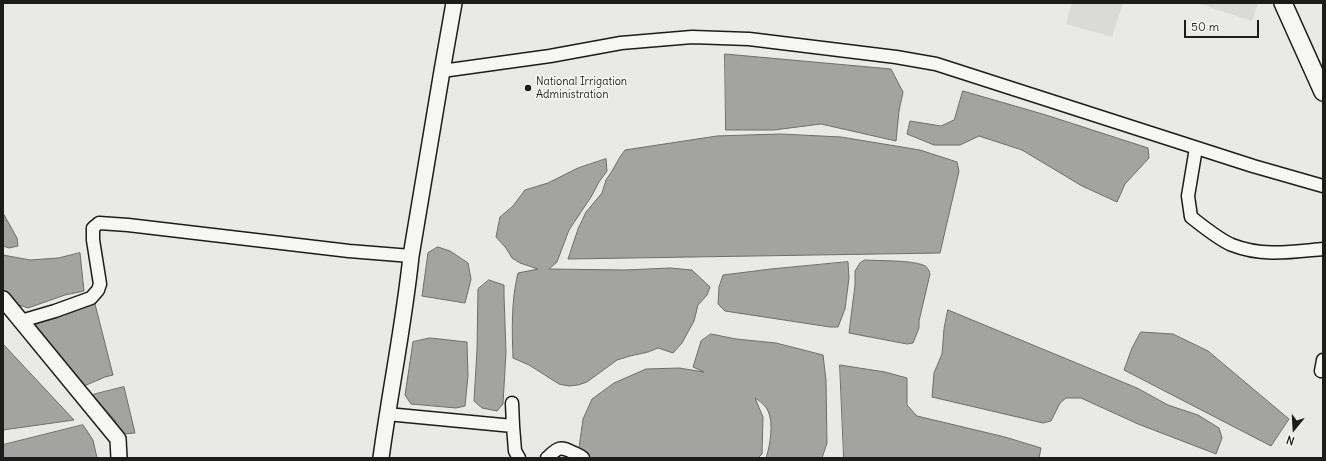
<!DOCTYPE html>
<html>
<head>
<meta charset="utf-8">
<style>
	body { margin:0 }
	#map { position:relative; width:1326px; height:461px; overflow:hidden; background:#e9e9e5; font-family:Delius,sans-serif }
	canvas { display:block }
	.frame { position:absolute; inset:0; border:4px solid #1c1c1c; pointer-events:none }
	.north { position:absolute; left:1274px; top:409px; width:40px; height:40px; -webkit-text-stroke:3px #f6f6f2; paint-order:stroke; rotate:198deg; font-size:11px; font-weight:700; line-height:16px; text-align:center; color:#1c1c1c }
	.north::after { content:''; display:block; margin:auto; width:14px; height:18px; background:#1c1c1c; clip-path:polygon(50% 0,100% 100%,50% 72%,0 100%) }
	.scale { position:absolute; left:1184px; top:20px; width:75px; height:18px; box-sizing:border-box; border:2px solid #1c1c1c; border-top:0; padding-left:5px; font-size:12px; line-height:14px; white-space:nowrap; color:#1c1c1c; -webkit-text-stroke:3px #f6f6f2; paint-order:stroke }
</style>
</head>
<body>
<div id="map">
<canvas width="1326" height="461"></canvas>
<div class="frame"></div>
<div class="north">N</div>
<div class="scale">50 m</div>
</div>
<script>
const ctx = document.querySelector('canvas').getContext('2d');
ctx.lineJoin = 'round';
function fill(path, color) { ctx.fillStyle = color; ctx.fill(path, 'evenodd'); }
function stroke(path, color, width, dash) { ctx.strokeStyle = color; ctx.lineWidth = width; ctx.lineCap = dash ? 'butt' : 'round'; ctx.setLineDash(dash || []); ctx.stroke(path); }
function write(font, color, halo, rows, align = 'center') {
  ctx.font = font + ' Delius,sans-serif'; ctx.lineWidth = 3; ctx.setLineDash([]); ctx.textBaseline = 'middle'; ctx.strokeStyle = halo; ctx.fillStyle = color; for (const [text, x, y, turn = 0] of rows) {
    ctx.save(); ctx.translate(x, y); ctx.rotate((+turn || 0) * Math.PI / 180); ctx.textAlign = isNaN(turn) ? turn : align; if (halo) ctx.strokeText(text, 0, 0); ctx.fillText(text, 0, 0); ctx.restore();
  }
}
const built = new Path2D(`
	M1072,3H1123L1112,37L1066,24Z
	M1197,3H1258L1252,21Z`);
const water = new Path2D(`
	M725,54L891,69L903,92L899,111L896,141L821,124L774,130H726Z
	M963,91L1046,115L1148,148L1149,158L1125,184L1117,202L1082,186L1022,150L979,136L960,145H934L907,134L910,121L941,126L954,120Z
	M781,134L841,137L920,150L957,162L959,171L940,253L568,259L578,229L586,212L602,193L606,180L612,171L620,157L625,150L717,136Z
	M606,159L607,171L599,182L591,197L569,230L557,262L549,269L625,270L670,268L692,270L710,287L707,295L698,305L694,321L682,343L673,353L658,348L648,352L630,356L617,360L587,382L578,385L569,386L559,384L529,365L513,358C512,330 511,301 518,273L538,269L520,263L512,258L506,248L496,237L500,217L513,206L525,190L548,183L578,168Z
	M3,213L17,238L18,246L9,248L3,246Z
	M438,247L450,251L468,263L471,279L465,303L422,296L428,253Z
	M80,253L84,291L65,295L28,308L16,304L3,292V255L30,260L58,258Z
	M865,260C880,261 910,260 923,265C927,266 929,270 930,274L919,321V328L913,343L907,344L849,333L855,285V271L860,263Z
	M848,262L849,278L845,309L838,327H830L725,311L718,304L719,287L723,275L771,269Z
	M489,280L504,285V295L506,352L503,404L497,411L482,408L474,401L477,350L478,289Z
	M95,304L113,375L105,377L84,386L35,327L40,320Z
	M948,310L1137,388L1168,405L1198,415L1219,428L1222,438L1216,454L1138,424L1081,398H1066L1060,403L1051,421L1043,423L932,397L934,373L942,354L944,329Z
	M1141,332L1173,334L1208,351L1289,419L1271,446L1124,370L1132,348Z
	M711,334L736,339L776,343L823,355L826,380L827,443L822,458H766C770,446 774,423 768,411C766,406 760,401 755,398L763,417L762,454L758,458H589L579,448L583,419L592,399L614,383L646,369L679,368L704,372L693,367L701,341Z
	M430,338L467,342L468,376L465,406L456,408L411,404L405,395L413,342Z
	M3,344L74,420L3,430Z
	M840,365L885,372L907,378V405L917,416L1005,437L1041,448L1039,458H844Z
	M124,387L135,433L122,434L114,419L92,395Z
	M83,425L93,440L97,458H3V445Z`);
const minor = new Path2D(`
	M442,71L550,56L621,43L692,37L749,39L896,57L936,64L1253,166L1323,186
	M1196,148L1188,196L1191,217C1201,225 1220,240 1232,245C1263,257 1291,252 1323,249
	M21,321L55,311L91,298L98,290L100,284L93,240V228L99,223L128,225L349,251L411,256
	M1321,371L1323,360
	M512,403L513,426
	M387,414L513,426L515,451L519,458
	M547,458C557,449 559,445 572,452C576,454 580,455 583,458`);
const tertiary = new Path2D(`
	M3,299L118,439L119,458
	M381,458C390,391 404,324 411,256L442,71L454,3`);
const secondary = new Path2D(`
	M1283,3L1323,92`);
const markers = [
	[528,88,4,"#1c1c1c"]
];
const poiNames = [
	["National Irrigation",536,82],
	["Administration",536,95]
];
fill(built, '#dadad6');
fill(water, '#a3a3a1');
stroke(water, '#6d6d6c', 1);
stroke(minor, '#1c1c1c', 15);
stroke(tertiary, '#1c1c1c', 18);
stroke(secondary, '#1c1c1c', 20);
stroke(minor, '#f6f6f2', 12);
stroke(tertiary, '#f6f6f2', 15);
stroke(secondary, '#f6f6f2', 17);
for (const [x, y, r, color] of markers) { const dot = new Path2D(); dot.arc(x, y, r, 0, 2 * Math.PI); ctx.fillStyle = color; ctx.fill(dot); stroke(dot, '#f6f6f2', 1.5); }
write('11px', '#1c1c1c', '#f6f6f2', poiNames, 'left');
</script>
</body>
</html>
